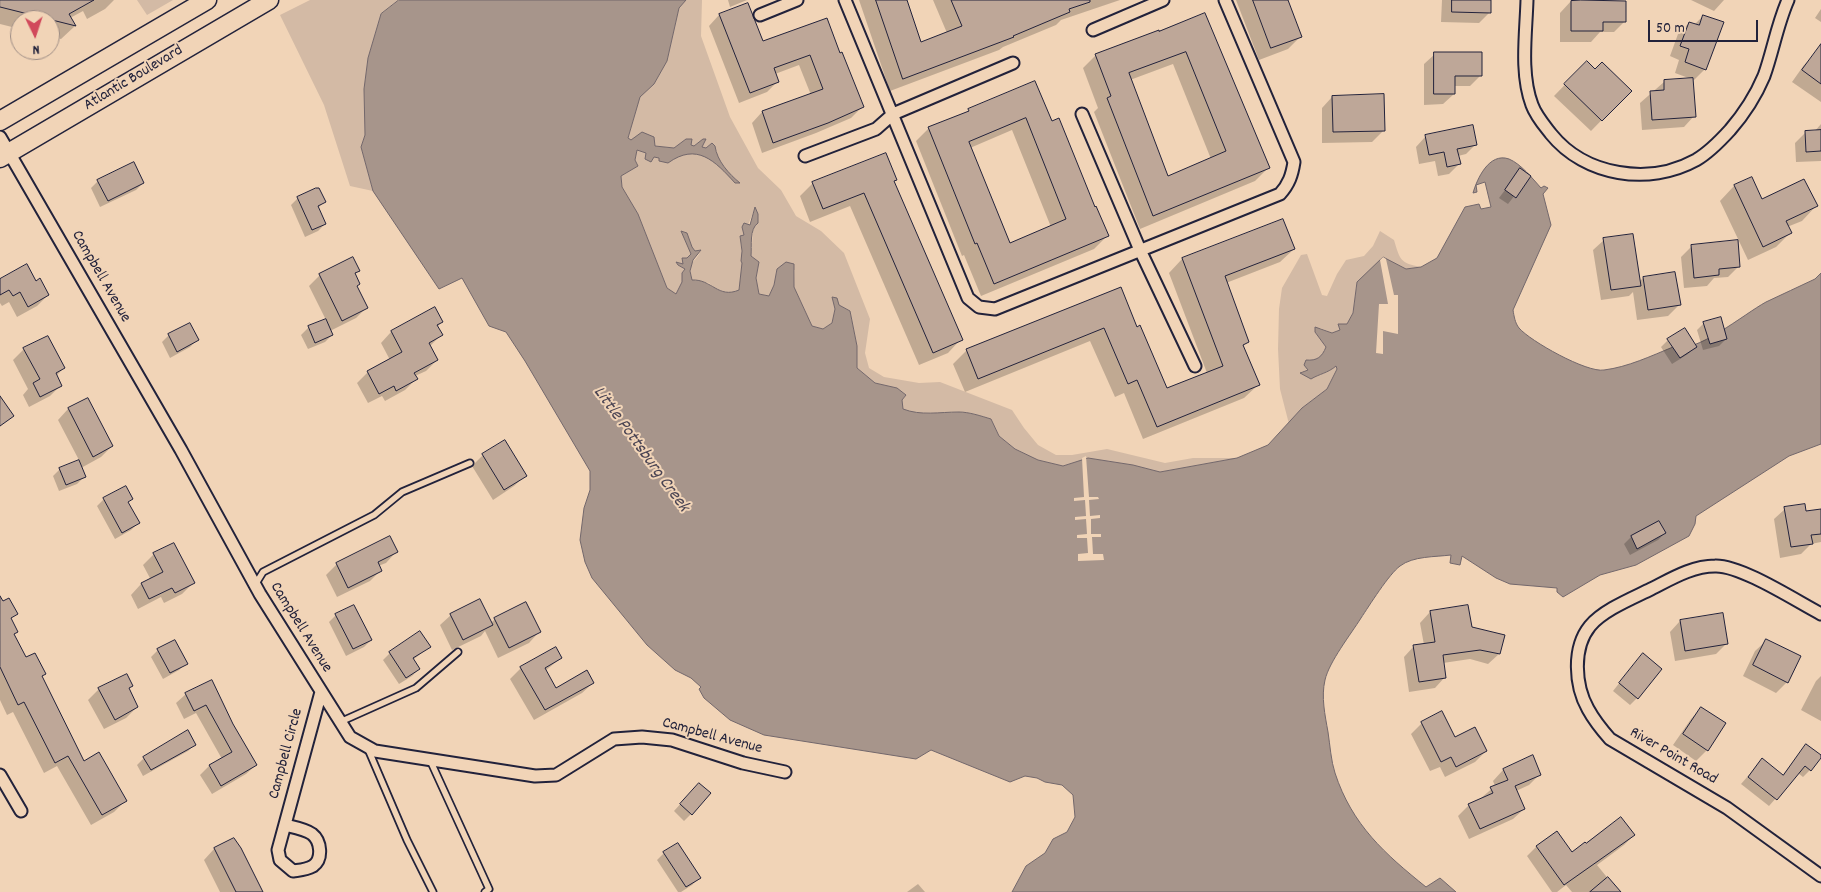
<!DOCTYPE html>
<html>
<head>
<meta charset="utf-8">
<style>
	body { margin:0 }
	#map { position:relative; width:1821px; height:892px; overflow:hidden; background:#f1d4b7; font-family:Dekko,sans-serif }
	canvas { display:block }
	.north { position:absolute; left:10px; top:10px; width:50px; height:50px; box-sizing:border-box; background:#f1d4b7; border:1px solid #9e8d85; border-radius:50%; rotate:176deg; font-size:14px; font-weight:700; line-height:20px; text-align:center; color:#22223b }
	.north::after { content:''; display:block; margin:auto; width:18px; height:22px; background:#d1495b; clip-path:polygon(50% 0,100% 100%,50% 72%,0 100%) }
	.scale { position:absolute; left:1648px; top:20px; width:110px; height:22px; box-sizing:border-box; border:2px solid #22223b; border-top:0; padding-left:6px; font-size:15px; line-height:18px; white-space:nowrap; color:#22223b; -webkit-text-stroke:4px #f1d4b7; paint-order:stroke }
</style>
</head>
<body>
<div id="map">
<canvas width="1821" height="892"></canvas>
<div class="north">N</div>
<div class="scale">50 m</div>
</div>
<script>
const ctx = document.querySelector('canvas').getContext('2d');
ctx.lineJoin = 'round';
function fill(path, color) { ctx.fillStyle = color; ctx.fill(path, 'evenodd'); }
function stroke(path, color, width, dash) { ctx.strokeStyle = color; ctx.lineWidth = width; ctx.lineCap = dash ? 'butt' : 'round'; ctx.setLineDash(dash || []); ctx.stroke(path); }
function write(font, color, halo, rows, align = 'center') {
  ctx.font = font + ' Dekko,sans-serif'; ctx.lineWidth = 4; ctx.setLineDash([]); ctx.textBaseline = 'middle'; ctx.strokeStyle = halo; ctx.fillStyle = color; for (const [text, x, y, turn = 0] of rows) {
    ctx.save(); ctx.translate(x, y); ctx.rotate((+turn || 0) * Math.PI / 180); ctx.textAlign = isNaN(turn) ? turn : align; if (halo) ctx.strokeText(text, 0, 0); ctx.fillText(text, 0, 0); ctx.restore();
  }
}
const green = new Path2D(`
	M137,0H173L147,15Z
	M310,0H399L381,14L368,58L364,89L365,135L361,147L373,191L350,186L324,105L280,15Z
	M686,0H702L701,36L730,117L758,168L781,190L796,216L821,231L844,253L870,319L865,353L869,368L884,377L919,383L940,382L1012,410L1024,428L1038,445L1056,455H1072L1107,449L1165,463L1193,458H1237L1160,472L1133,465L1088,458L1063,466L1038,460L1015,449L999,436L991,419C981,416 969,412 959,412C939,412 921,416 902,409V400L906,395L897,388L875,383L857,368V346L850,311L839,305L832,297L835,309L832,323L823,329L812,326L794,287L795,270L777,269L774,285L769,296L759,294L756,278L759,262L751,256L755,208L744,235L740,237L743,263L739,290L730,294L715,289L709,283L692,280C688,259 695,264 701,250L696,252L692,247L687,233L682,231L691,254L683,264L677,262L678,265L685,269L682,273V282L676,294L667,288L638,214L622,187L621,176L638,166L635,160L637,149L646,153L651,161L654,157C666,160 678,155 690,153C708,150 724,171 735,183H739C728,173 717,161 715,146L712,143L706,148L702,147L706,139H703L694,146L691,145L686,139L674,148L655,146L628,139L640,96L654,84L667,61L679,8Z
	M1380,231L1394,240C1400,260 1400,263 1421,267L1406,269L1357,282L1353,313L1347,324H1338L1340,330L1332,333L1320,328L1315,332L1326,347L1323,356L1314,361L1309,369L1301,372L1311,379C1319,374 1328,373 1336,366L1337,368L1327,389L1302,408L1289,424L1280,389L1278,349L1279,309L1282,288L1301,255L1307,254L1322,295L1327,296L1337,274L1346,260L1364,256L1373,246Z`);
const water = new Path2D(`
	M399,0H686L679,8L667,61L654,84L640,97L628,138L631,140L642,132L654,137L655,146L674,148L686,139H692L691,145L694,146L703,139H706L702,147L706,148L712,143L715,146C717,161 729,174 740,183H735C715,161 697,142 668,163L659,161V158L654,157L651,162L645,159L646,153L637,150L635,160L638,166L621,176L622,187L638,214L667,288L676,294L682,282V273L685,269L678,265L676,262L683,264L682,258H687L691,254L681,231L687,233L692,247L695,251L701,250L693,260L690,271L692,280C712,279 718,299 739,290L742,263L741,261L742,251L740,236L744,235L742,227L744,223L750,225L755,207L758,214V223C749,229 752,246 751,256L759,262L756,278L759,294L769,296L774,285L777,269L786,262L794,264V287L812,326L823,329L832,323L835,309L832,297L837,298L839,305L850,311L857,346V368L875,383L897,388L906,395L902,400L903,409C921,416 939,412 959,412C969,412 981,416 991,419L999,436L1015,449L1038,460L1063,466L1088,458L1133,465L1160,472L1237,458L1268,445L1302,408L1327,389L1337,369L1336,366C1328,373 1319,374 1311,379L1300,373L1308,370L1304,365L1306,360C1317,361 1322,357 1326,347L1315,332V327L1332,333L1340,330L1338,324H1347L1353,313L1357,282L1383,257L1406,269L1421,267L1437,258L1465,207L1479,204L1481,209L1491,207L1485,182L1476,185L1477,192L1473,193C1477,179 1489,152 1509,159C1521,164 1532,178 1541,188L1544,186L1548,188L1543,194L1551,225L1513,310C1514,316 1515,323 1519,328C1530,341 1587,373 1604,370C1628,367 1651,356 1673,347C1695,355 1744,314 1766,302C1782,294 1799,287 1815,279L1821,273V444L1789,456L1696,516L1695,524L1689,536L1636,565L1600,575L1563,597L1557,592V588L1510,584L1496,578L1462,556L1460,565L1450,563L1451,555C1435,557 1413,556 1400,566C1389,574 1369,606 1361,618C1351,634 1329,662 1325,680C1321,697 1325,715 1328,732C1330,745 1331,761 1335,773C1352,825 1385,854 1426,887L1440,878L1456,892H1012L1026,866L1045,853L1053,839L1067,832L1075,817L1073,795L1062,785L1045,782L1037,778L1025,776L1010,782L931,750L916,759L764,735L730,720L704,698L699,689L701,687L691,678L675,670L647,645L592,578L585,562L580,540L584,508L590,490V471L525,361L506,332L489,326L462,278L439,289L373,191L361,147L365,135L364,89L368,58L381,14Z`);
const pier = new Path2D(`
	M1383,257L1386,259L1394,295H1398V334L1383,331V354L1376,353L1379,304H1388L1380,260Z
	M1086,456L1089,497H1098L1099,499L1089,500L1090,516L1100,515V518L1091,519V534H1101V537H1092L1093,554H1103L1104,560L1078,561V554L1088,553L1087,538H1077V535L1087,534L1086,519L1075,520V517L1086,516L1085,500L1074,501V498L1084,497L1082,458Z`);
const shadow = new Path2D(`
	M0,0H114L105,9L87,19L83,11L70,18L75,26L61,39L50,36V20H20V29L0,24Z
	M728,0H747L730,7Z
	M859,0H906L921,44L947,33L933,0H1120L1061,20L1056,25L1003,47L999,50L890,91Z
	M1236,0H1287L1301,36L1288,49L1259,60Z
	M1442,0H1490V12L1479,23L1441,22Z
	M1572,0H1602V2L1625,21L1614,32H1600L1591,42H1560V13Z
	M1691,0H1724L1714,11Z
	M1821,9V22L1815,18Z
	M1205,14L1268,168L1255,181L1140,229L1094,112L1098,108L1083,68L1096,55ZM1173,64L1211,159L1167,178L1130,80Z
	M719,15L763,43L839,54L862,107L851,118L816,133L762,153L752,123L762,112L811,95L799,65L775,74L778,81L767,92L739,103L709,26Z
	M1703,16L1705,69L1694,80L1675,73L1679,60L1670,56L1678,34L1689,23L1694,25Z
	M1435,54L1481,75L1470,86H1454V94L1443,104L1424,105V64Z
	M1815,55L1821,59V102L1792,82L1804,65Z
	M1587,62L1595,70L1630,91L1591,131L1554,96Z
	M1664,82L1694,116L1684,127L1642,130L1640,103Z
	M1034,83L1051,122L1107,236L1094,249L981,296L964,255L962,256L916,141L929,128ZM1012,130L1051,227L1009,244L970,148Z
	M1332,97L1383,131L1372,142L1322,143V108Z
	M1821,124V161L1796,162L1795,143L1806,132L1815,131Z
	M1425,137L1476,144L1466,154L1458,156L1459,164L1449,174L1438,176L1435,161L1419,164L1416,147Z
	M1520,170L1529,177L1508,204L1499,198Z
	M1751,178L1762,200L1816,206L1802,221L1787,227L1790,233L1776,247L1748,260L1720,201L1734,186Z
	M895,180L893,182L961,339L948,353L919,365L850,206L810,222L800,196L813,183Z
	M98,181L143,183L136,190L100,207L91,188Z
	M298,198L324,202L318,208L325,224L318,231L305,237L291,205Z
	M1283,220L1294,249L1280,262L1226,283L1247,342L1242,347L1258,385L1244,398L1143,439L1124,393L1115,397L1090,341L965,392L953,364L967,350L1120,288L1136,328L1166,390L1207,373L1169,273L1182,259Z
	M1604,240L1639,282L1643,278L1679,305L1668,316L1637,320L1633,292L1629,296L1601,300L1593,250Z
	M1692,246L1739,266L1728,277L1714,278L1707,286L1684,288L1681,257Z
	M359,270L354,275L356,287L366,308L356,318L330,331L332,335L325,342L308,349L301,335L308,328L326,320L309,286L320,275Z
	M0,280L36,282L48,295L37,306L17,317L9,302L2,306L0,303Z
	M434,308L442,322L437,327L441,335L430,346L437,360L426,371L415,376L416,379L405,390L385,401L382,396L368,403L357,383L368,372L390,360L381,343L391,332Z
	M1704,323L1726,339L1719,346L1703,350L1697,330Z
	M169,335L197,340L190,347L170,358L162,342Z
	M1668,340L1695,347L1688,354L1672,364L1661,347Z
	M24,349L64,368L56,376L61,385L50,396L29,407L23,395L28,389L13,360Z
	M87,399L112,446L101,457L81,468L84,477L77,484L59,491L53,476L60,469L80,462L58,420L68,409Z
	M483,455L525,476L514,486L493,500L472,466Z
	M104,499H132L127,503L138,523L131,530L115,539L97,506Z
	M1785,509L1805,512L1821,510V542L1811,544L1801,554L1780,558L1774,519Z
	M1659,523L1665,533L1658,540L1630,555L1624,544L1631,537Z
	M396,552L386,563L378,566L381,570L370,581L337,597L326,575L337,564Z
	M154,554L193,583L182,594L164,603L161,597L138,609L131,595L141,584L151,580L143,565Z
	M0,604L16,614L10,619L13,635L25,659L44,674L41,678L84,763L125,801L114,812L91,825L57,766L44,773L13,712L7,715L0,700Z
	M1430,612L1471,628L1503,636L1499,654L1488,664L1470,659L1443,663L1445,677L1435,688L1409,692L1404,657L1414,646L1424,645L1420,623Z
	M336,615L371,640L364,647L346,656L329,622Z
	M451,615L491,623L495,619L539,632L529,643L498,658L485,631L481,636L452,650L440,625Z
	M1680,621L1727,643L1716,654L1675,661L1670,632Z
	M1766,641L1787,682L1776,693L1743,676L1755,651Z
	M429,647L413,660L419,669L412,676L399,684L383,660L390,653Z
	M158,650L186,663L179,670L163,679L151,657Z
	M561,658L545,671L556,690L593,683L582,693L534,720L510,679L521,668Z
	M1636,662L1637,698L1630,705L1613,691Z
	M1821,676V721L1801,710L1816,681Z
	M211,682L232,724L256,765L246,774L212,794L200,775L209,766L222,759L196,713L184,719L176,703L186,694Z
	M99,689H128L137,707L126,718L104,729L88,700Z
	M1701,708L1707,750L1696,761L1673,745L1691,719Z
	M1422,723L1454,738L1486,751L1475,762L1445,777L1440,767L1430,771L1411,734Z
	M195,744L188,751L143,776L137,765L144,758Z
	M1807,745L1810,770L1803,777L1798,773L1769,806L1741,784L1762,760L1782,776Z
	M1503,770L1540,774L1529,785L1516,791L1524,809L1513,819L1469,839L1458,816L1469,805L1480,799L1495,786L1493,781Z
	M692,791L691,814L684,821L674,811Z
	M1634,835L1624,845L1597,865L1619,892H1572L1566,885L1557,892H1552L1527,856L1537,846L1572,854Z
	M234,839L259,892H220L204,860L214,849Z
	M664,853L699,878L692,885L681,892H678L657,860Z
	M918,884L925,892H907Z`);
const building = new Path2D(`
	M0,0H94L69,14L76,26L0,7Z
	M876,0H907L921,42L962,26L951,0H1090V2L1069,9L1070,12L1013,36L1014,37L903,79Z
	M1253,0H1288L1302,37L1271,48Z
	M1452,0H1491V13L1452,12Z
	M1581,0L1626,1V22H1603V31H1571V1Z
	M748,3L763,41L827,18L840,53L842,52L864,107L828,123L773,143L762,111L823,89L810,55L774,68L779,82L750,93L719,14Z
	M1205,13L1270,168L1153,216L1107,98L1111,96L1095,54L1159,30V31ZM1186,52L1226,151L1168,176L1129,73Z
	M1703,15L1724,22L1706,70L1685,62L1689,49L1680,46L1689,22L1699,25Z
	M1821,44V84L1802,70Z
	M1434,52H1482V76H1455V94H1434Z
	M1587,61L1595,69L1602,62L1632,91L1602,121L1564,84Z
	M1693,78L1696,117L1652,120L1650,91L1664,90V80Z
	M1035,81L1052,121L1059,118L1095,207L1096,206L1109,236L994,284L977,243L975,244L928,127L969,111L968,109ZM1026,118L1066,219L1010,243L969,142Z
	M1384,94L1385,131L1333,132L1332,96Z
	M1473,125L1477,145L1457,149L1461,164L1447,167L1444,152L1429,155L1425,135Z
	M1821,130V151L1806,152L1805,131Z
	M886,153L897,180L894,181L963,340L933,353L864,193L823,209L812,182Z
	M134,162L144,183L108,201L97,180Z
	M1520,168L1531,176L1516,198L1505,190Z
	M1752,177L1762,199L1804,179L1818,206L1786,221L1792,233L1763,247L1734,185Z
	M316,188H319L326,202L318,206L326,224L312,230L297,197Z
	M1283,219L1295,249L1225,276L1249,342L1243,345L1260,385L1157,427L1137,380L1128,384L1104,328L978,379L966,349L1121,287L1137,327L1140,325L1167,388L1223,366L1182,258Z
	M1633,234L1641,286L1611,290L1603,238Z
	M1738,240L1740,267L1719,269V275L1694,278L1691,245Z
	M353,257L360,271L355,273L360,284L357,286L368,308L342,321L319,274Z
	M27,264L36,281L40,278L49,295L28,307L20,292L13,296L9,290L0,295V279Z
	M1675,272L1681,305L1648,310L1643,277Z
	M435,307L443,322L437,325L443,335L429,343L438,360L414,373L418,379L396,391L394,386L379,394L367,371L402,352L391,331Z
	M1721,317L1727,339L1710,344L1703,322Z
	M326,319L333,335L315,343L308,326Z
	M190,323L199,340L177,352L168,334Z
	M1685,328L1697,347L1680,358L1667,339Z
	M48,336L65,368L56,373L62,386L40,397L33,383L40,379L23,348Z
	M0,396L14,416L0,426Z
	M88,398L113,446L93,457L68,408Z
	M505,440L527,476L504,490L482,454Z
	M79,460L86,477L66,485L59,468Z
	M126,486L133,499L128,502L140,523L122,533L103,498Z
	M1805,504L1806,511L1821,509V534L1811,535L1813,544L1791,547L1784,507Z
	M1659,521L1666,533L1637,549L1631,536Z
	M390,536L398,552L378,562L382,571L348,588L336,563Z
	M174,543L195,583L175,593L172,588L149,599L141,583L163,572L153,553Z
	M0,596L3,601L9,598L18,614L11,618L18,632L14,634L26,657L35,653L46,674L42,676L84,761L99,752L127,801L102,815L68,756L55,763L24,702L18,705L0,667Z
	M480,599L493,625L463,640L450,614Z
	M526,602L541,632L509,648L494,618Z
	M354,605L372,640L353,649L335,614Z
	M1468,605L1472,627L1505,635L1500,654L1480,650L1443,655L1446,678L1419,682L1413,645L1435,642L1430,611Z
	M1723,613L1728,644L1685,651L1680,620Z
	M420,631L431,647L413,658L420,669L406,678L389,652Z
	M1766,639L1801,656L1788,683L1753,665Z
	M175,640L188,664L170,673L157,649Z
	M556,647L562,658L545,668L556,688L587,670L594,683L545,710L520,667Z
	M1643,653L1662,669L1638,699L1619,683Z
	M127,674L133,686L129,688L138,707L115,720L98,688Z
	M212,680L233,724L257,765L221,786L209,765L232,752L206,705L194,711L185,693Z
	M1701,707L1726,723L1708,751L1683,734Z
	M1442,711L1455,737L1475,727L1487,751L1456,767L1451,757L1441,762L1421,722Z
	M188,730L196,745L151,770L143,757Z
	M1806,744L1821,755V758L1811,771L1805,766L1777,800L1748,777L1762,758L1783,775Z
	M1533,755L1541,775L1515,786L1525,809L1480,829L1468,804L1493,793L1490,787L1508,780L1503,769Z
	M699,783L711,793L692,815L680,804Z
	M1621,817L1635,835L1564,885L1536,846L1557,831L1572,852L1585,842L1586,843Z
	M234,838L241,848L263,892H236L214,848Z
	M678,843L701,878L686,887L663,852Z
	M1608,877L1621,892H1590Z`);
const service = new Path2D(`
	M255,585L263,572L374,515L402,492L470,463
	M340,722L416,688L458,652
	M368,749L407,840L433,892
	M430,760L489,889L485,892`);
const minor = new Path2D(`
	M845,0L968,298L979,307L995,309L1280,194C1289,184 1292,175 1294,162L1225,0
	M1527,0C1526,34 1520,73 1532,105C1536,116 1544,125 1551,134C1585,176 1649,186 1696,160C1708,153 1720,141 1730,130C1743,115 1756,95 1764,76C1773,51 1777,25 1788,0
	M760,15L797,0
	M1093,30L1163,0
	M1082,114L1140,250L1195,366
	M0,137L181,450L260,594L350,737L375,751L535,776L556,775L614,739L642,737L672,740L743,763L785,772
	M805,156L876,129L893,114L1013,63
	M1821,614C1796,601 1741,565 1715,566C1692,566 1671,579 1651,589C1633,598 1603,610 1590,626C1572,648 1575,686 1588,709C1594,720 1602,730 1610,739L1727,808L1821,876
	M0,775L21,811
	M285,825C293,827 305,829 312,834C321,841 323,859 313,866C306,870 300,870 293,871L280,860L278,850L321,692`);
const primary = new Path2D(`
	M0,121L207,0
	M0,158L269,0`);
const streetNames = [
	["Atlantic Boulevard",134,79,-31],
	["Campbell Avenue",100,277,60],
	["Campbell Avenue",300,628,58],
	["Campbell Avenue",712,737,15],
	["Campbell Circle",287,754,-75],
	["River Point Road",1673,757,30]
];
const waterNames = [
	["Little Pottsburg Creek",640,450,54]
];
fill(green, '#d3baa5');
fill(water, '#a7958b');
stroke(water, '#72676b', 1);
fill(pier, '#f1d4b7');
fill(shadow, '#0003');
fill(building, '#bea798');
stroke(building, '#22223b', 1);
stroke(service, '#22223b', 9);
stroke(minor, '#22223b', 15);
stroke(primary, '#22223b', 21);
stroke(service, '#f1d4b7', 5.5);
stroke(minor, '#f1d4b7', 11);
stroke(primary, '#f1d4b7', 18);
write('16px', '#22223b', '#f1d4b7', streetNames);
write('italic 18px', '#4a4453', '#f1d4b7', waterNames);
</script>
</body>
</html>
